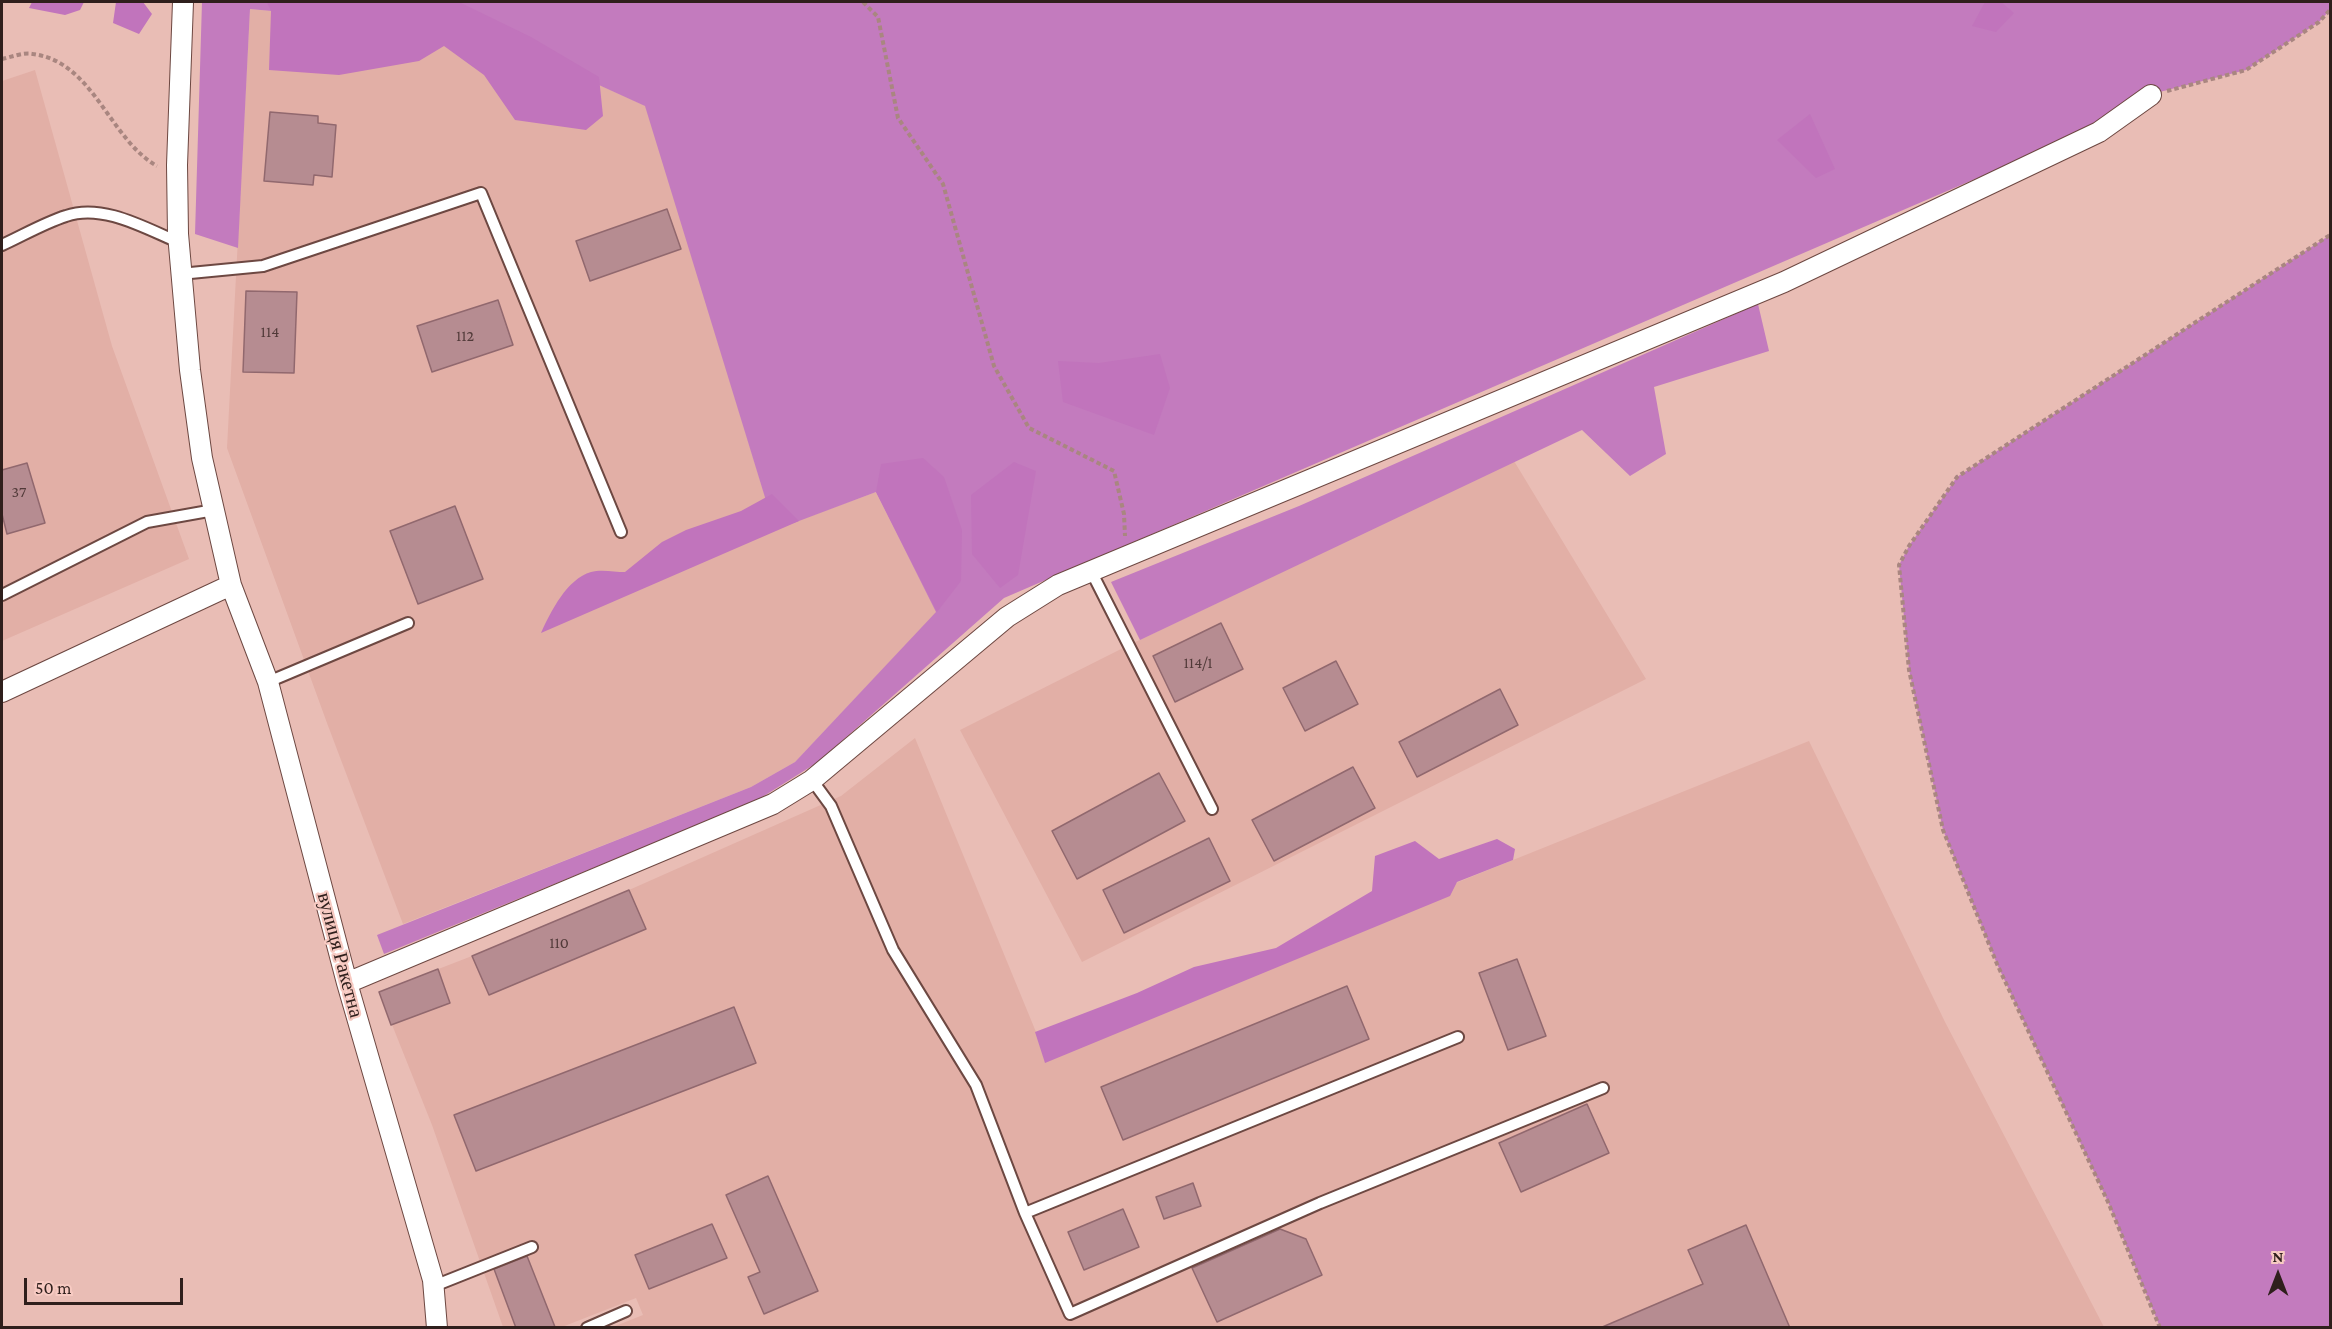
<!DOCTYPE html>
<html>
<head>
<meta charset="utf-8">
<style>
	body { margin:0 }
	#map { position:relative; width:2332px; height:1329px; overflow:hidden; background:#e9bdb5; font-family:"Crimson Pro",serif }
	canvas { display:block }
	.frame { position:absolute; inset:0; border:3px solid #2f1f1c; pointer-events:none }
	.north { position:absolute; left:2248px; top:1245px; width:60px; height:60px; -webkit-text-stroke:4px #f7cac2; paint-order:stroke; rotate:0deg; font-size:16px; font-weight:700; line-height:24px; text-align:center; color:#2f1f1c }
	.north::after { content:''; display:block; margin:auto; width:21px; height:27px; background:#2f1f1c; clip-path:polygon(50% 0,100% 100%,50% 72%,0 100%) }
	.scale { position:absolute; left:24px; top:1278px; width:159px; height:27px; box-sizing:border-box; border:3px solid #2f1f1c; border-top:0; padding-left:8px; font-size:18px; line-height:21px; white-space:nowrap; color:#2f1f1c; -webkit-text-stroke:4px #f7cac2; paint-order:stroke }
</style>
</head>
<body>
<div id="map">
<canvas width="2332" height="1329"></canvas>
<div class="frame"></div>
<div class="north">N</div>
<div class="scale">50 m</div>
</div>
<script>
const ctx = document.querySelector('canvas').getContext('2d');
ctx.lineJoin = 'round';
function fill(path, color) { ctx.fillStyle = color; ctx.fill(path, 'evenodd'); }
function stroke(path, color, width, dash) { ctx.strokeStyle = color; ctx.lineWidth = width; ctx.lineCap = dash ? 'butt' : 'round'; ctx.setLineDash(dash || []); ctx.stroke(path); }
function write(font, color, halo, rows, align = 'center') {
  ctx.font = font + ' "Crimson Pro",serif'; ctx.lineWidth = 4.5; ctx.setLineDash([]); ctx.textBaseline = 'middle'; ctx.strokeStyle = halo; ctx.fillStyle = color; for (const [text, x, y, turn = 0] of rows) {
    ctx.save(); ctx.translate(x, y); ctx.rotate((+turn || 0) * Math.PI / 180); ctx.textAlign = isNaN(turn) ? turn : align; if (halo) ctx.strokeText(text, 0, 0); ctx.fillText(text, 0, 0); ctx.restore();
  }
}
const built = new Path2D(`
	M250,9L478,30L646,106L775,529L876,492L937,612L795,762L751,787L403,924L327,723L227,448Z
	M35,70L112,346L189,559L2,641V81Z
	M1514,461L1646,679L1082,962L960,730L1129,645Z
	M915,738L1043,1049L1809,741L1945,1022L2104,1327H613L643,1315L636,1298L562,1327H503L432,1125L379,992L472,956L629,890L841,796Z`);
const green = new Path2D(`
	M202,2H2330V10L2319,22L2246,70L2136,98L2063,141L1004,598L818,762L756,801L384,954L377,935L751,787L795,762L936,612L876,492L775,530L645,106L478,30L250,9L238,248L195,234Z
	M2330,235V1327H2160L2108,1202L1997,964L1943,830L1909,670L1899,565L1909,546L1957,477Z
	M1758,304L1769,351L1654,387L1666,454L1630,476L1582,430L1140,640L1111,582L1299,506Z`);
const forest = new Path2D(`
	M32,2H84L80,10L65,15L29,8Z
	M116,2H143L152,14L139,34L113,23Z
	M267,2H459L531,37L599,77L603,116L586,130L515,120L484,75L444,46L419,61L339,75L269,70L271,11Z
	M1985,2H2001L2014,13L1996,32L1972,26Z
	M1810,114L1835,169L1816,178L1777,140Z
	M1160,354L1170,388L1154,435L1063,402L1058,361L1099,363Z
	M923,458L944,477L962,530L961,581L937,612L876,492L881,464Z
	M1014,462L1036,471L1018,575L1000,588L972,554L971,495Z
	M772,494L799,521L541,633C551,611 567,579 591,572C601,569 615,572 625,572L662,542L686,530L741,511Z
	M1497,839L1515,849L1513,860L1457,882L1450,896L1045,1063L1035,1032L1137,993L1194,967L1276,948L1372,891L1375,856L1415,841L1439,859Z`);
const building = new Path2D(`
	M270,112L318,116V123L336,125L332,177L314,175L313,185L264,181Z
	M667,209L681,249L590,281L576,241Z
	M246,291L297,292L294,373L243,372Z
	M498,300L513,345L432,372L417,326Z
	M27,463L45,523L7,534L2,514V470Z
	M455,506L483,579L418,604L390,531Z
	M1221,623L1243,669L1175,702L1153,656Z
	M1336,661L1358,704L1305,731L1283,688Z
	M1500,689L1518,725L1417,777L1399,742Z
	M1353,767L1375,808L1274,861L1252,820Z
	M1159,773L1185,821L1077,879L1052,831Z
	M1209,838L1230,881L1124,933L1103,890Z
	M629,890L646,929L489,995L472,956Z
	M1517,959L1546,1036L1508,1050L1479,973Z
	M438,969L450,1003L391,1025L379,992Z
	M1347,986L1369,1039L1123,1140L1101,1087Z
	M734,1007L756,1063L476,1171L454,1115Z
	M1587,1104L1609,1153L1521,1192L1499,1143Z
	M768,1176L818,1291L764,1314L748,1277L760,1272L726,1195Z
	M1193,1183L1201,1206L1164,1219L1156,1197Z
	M1123,1209L1139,1247L1084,1270L1068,1232Z
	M712,1224L727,1258L649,1289L635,1255Z
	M1746,1225L1790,1328H1600L1703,1284L1688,1250Z
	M1280,1229L1306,1239L1322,1275L1217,1322L1192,1268Z
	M527,1256L555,1327L553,1328H516L494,1269Z`);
const path = new Path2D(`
	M863,2L878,17L898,118L943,184L994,366L1029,428L1114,471L1124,514L1125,536
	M2,59C11,57 24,52 33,54C94,62 109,139 157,166
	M2167,91L2246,70L2319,22L2330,10
	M2160,1328L2108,1202L1997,964L1943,830L1909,670L1899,565L1909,546L1957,477L2330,235`);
const lane = new Path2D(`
	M2,245C22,236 44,223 66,216C102,203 145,228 178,242
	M180,274L263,266L481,193L621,532
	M1091,571L1212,809
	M2,595L147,522L214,510
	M268,682L408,623
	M812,780L831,806L893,950L976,1085L1025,1213L1458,1037
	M1025,1213L1070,1314L1320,1203L1603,1088
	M434,1286L532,1247
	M587,1328L626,1311`);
const street = new Path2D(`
	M183,2L177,165L178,234L190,370L202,458L231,585L268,682L347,983L433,1280L437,1328
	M2,692L231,585
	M347,983L773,804L812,780L1007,617L1058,585L1784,282L2099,132L2151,95`);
const numberNames = [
	["114",270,332],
	["112",465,336],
	["37",19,492],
	["114/1",1198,663],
	["110",559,943]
];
const streetNames = [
	["вулиця Ракетна",340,955,75]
];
fill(built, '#e2afa6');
fill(green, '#c37bbe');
fill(forest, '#c174bc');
fill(building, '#b68c91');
stroke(building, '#91686e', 1.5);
stroke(lane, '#6d4842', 14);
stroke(street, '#6d4842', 22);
stroke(path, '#a98680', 4, [4.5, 3]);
stroke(lane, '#fff', 10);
stroke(street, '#fff', 20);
write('16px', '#513a39', null, numberNames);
write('20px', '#2f1f1c', '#f7cac2', streetNames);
</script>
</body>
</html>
